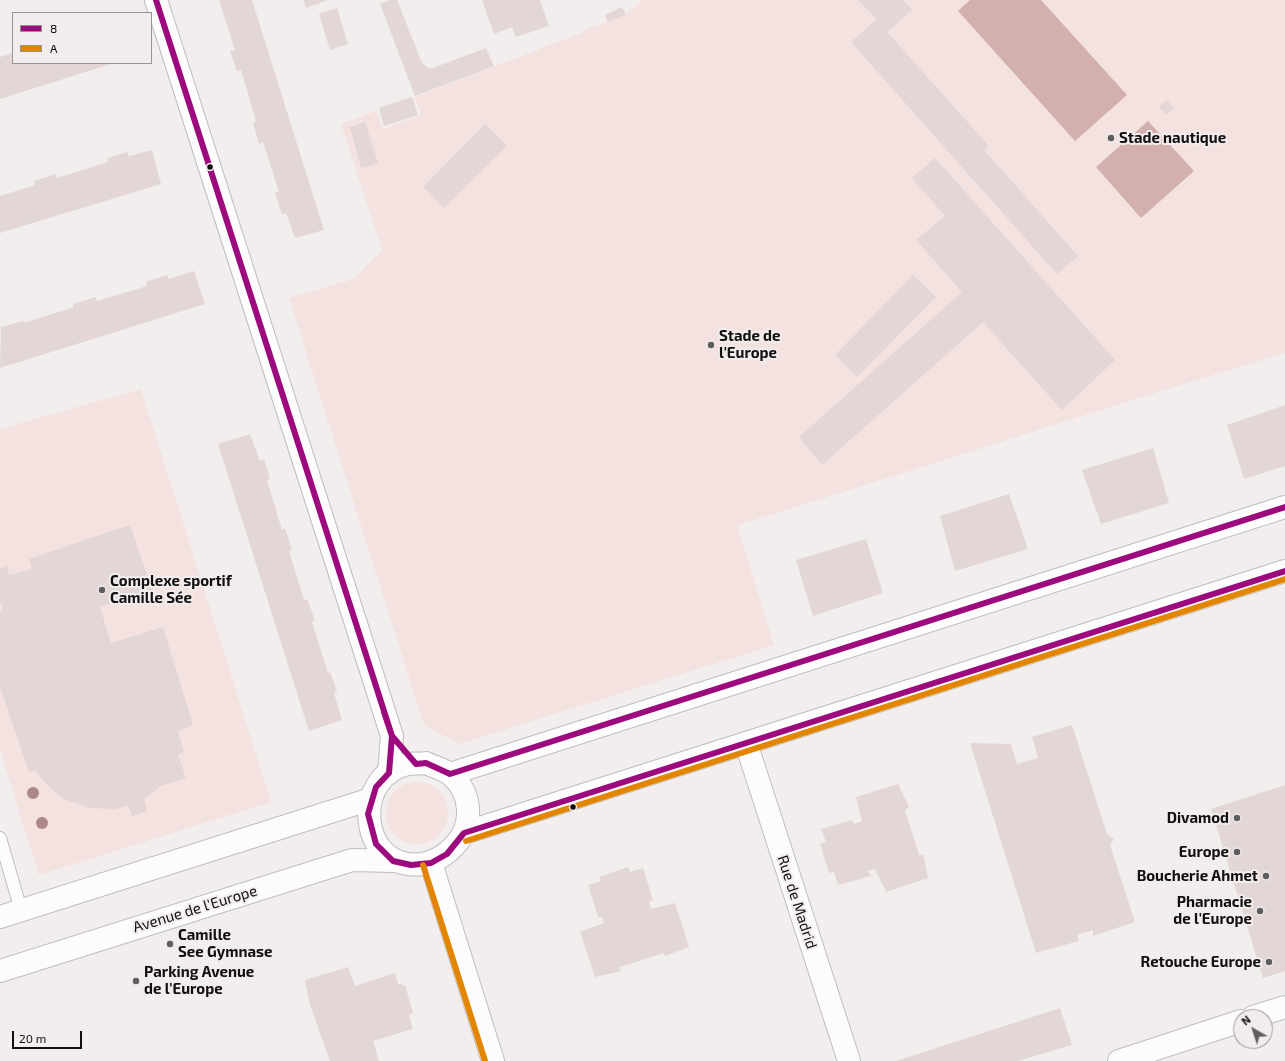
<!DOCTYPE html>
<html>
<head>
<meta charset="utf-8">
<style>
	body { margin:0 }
	#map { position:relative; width:1285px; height:1061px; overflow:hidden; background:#f1eeed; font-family:"Exo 2",sans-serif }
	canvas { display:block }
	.legend { position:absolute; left:12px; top:12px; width:140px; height:52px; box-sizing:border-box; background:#f2edec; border:1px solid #989494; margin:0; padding:5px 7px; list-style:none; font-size:12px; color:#110f0f }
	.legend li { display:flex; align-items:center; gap:8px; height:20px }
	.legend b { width:20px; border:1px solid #989494 }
	.north { position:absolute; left:1233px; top:1009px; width:40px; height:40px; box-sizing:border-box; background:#f2edec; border:1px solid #989494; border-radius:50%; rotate:321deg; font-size:11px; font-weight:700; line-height:16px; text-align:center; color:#110f0f }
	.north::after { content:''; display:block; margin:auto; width:14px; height:18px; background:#5f5d5d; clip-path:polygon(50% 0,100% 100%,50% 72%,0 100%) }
	.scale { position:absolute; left:12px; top:1031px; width:70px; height:18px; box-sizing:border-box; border:2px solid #110f0f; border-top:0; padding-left:5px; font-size:12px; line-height:14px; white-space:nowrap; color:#110f0f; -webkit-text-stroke:3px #f2edec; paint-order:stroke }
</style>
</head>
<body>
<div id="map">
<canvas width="1285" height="1061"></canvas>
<ul class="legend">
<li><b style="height:5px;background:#9c0a7d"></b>8</li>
<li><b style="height:5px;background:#e28602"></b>A</li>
</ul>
<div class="north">N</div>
<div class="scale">20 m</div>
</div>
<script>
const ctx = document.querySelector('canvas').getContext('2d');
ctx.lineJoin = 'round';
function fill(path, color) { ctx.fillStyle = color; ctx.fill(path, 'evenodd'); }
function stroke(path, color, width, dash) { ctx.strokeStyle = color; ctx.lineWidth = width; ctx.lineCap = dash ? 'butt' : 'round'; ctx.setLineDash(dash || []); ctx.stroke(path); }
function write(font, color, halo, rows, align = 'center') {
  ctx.font = font + ' "Exo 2",sans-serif'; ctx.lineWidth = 4; ctx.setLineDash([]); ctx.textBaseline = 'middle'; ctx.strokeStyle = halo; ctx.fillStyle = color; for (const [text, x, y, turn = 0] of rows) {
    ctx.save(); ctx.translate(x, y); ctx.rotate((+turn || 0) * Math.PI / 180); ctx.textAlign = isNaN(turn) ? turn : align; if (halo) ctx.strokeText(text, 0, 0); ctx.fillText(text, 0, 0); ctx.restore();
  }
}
const green = new Path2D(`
	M643,0H1285V353C1102,408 920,469 737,525L774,645L459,744L424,725L289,298L354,279L382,250L341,124L376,111L383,129L421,115L415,97L584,32L585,29L607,22L605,15L622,7L626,15Z
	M141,389L271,802L39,875L0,750V429Z
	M386 813a31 31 0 1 1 62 0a31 31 0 1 1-62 0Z`);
const water = new Path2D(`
	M970,0H1041L1127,95L1075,141L958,11Z
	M1148,121L1194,171L1141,218L1096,167Z`);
const building = new Path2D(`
	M219,0H252L324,230L295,238L286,213L282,215L275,193L279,192L263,142L259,144L253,123L256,121L241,70L237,71L230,51L235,50Z
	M303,0H328L306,8Z
	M391,0H397L422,63L430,69L486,48L494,66L415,96L380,4Z
	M482,0H540L549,26L516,37L512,27L494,34Z
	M858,0H903L912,10L887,32L989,146L984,150L1078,256L1057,274L851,42L877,19Z
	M622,7L626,15L608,22L605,15Z
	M337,8L348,44L330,50L319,14Z
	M13,53V63H114L0,99V57Z
	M412,97L418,115L384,126L379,108Z
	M1167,100L1174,108L1166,115L1159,107Z
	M365,122L378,163L361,168L350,127Z
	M485,124L507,146L444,208L423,187Z
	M152,150L161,184L0,233V196L35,185L34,181L56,174L57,178L108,162L107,158L127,152L129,156Z
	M935,158L1115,360L1062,410L983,322L822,465L799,437L962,292L916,240L945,216L912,178Z
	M194,271L205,304L0,368L1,327L23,321L24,323L74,307L73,304L96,297L97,301L147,286L146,282L167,275L169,279Z
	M913,275L936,297L857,377L835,355Z
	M1285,405V466L1244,479L1227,425Z
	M250,434L260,461L264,459L270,479L267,480L282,530L285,528L292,550L289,551L304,600L307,599L315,620L312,622L328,673L330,672L337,691L334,693L342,720L309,731L218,444Z
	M1153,448L1169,503L1101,524L1082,470Z
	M1009,494L1028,549L955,571L940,516Z
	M130,525L152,590L100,607L111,643L163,627L193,725L178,731L184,752L178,755L186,778L161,786L144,799L147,811L132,816L128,805L115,809L90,808L64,799L46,784L35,770L29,772L0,687V613L3,609L0,601V569L7,566L9,575L32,569L29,559Z
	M866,539L883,593L813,616L796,560Z
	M1072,725L1107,834L1114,839L1110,845L1135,922L1093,936V930L1077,935L1079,941L1036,953L970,743L1011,744L1017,764L1038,758L1032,737Z
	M898,784L909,807L905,810L919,855L923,854L928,878L886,892L875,869L868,871L871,876L838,885L834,872L829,873L820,844L826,842L821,829L852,820L854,824L862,821L856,797Z
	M1285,785V971L1263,978L1211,809Z
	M628,867L630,872L643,868L653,900L649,902L651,909L675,903L689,947L665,956L664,953L620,967L621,971L595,977L580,932L604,923L602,917H598L588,885L601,881L599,877Z
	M348,967L355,986L395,973L398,984L405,985L413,1013L409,1015L413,1029L373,1041L379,1061H330L310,1005L305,980Z
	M1060,1008L1072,1045L1018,1061H896Z`);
const service = new Path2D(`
	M0,838L21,910`);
const minor = new Path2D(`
	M746,743L849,1061
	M431,863L493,1061
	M1253,1017L1285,1007
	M1119,1061L1241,1021`);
const tertiary = new Path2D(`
	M156,0L392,736L389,773`);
const secondary = new Path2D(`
	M426,763C434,767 444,769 451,775C472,793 474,825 455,845C446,855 435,862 422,864C359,872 350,776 408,764C413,763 420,764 426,763Z
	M450,774L1285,507
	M464,833L1285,571
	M0,917L371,799
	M0,971L352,860L393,861`);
const bus1 = new Path2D(`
	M156,0L392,736L389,773L376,787L368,814L376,844L393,861L411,865L431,863L447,854L464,833L1285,571
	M384,712L392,736L416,764L426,763L450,774L1285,507`);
const bus2 = new Path2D(`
	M466,841L1285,579
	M423,865L485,1061`);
const trees = [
	[33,793],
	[42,823]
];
const markers = [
	[1111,138,4,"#5f5d5d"],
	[210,167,3.5,"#110f0f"],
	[711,345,4,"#5f5d5d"],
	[102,590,4,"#5f5d5d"],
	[573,807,3.5,"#110f0f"],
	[1237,818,4,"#5f5d5d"],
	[1237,852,4,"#5f5d5d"],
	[1266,876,4,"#5f5d5d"],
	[1260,911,4,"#5f5d5d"],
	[170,944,4,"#5f5d5d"],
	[1269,962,4,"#5f5d5d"],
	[136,981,4,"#5f5d5d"]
];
const poiNames = [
	["Stade nautique",1119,138],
	["Stade de",719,336],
	["l'Europe",719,353],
	["Complexe sportif",110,581],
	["Camille Sée",110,598],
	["Divamod",1229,818,"right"],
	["Europe",1229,852,"right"],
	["Boucherie Ahmet",1258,876,"right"],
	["Pharmacie",1252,902,"right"],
	["de l'Europe",1252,919,"right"],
	["Camille",178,935],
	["See Gymnase",178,952],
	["Retouche Europe",1261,962,"right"],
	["Parking Avenue",144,972],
	["de l'Europe",144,989]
];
const streetNames = [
	["Rue de Madrid",797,902,72],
	["Avenue de l'Europe",195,909,-17]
];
fill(green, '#f4e2e1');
fill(water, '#d2b0ae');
fill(building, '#e2d7d6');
stroke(service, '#c0bdbd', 14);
stroke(minor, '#c0bdbd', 24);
stroke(tertiary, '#c0bdbd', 24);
stroke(secondary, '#c0bdbd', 24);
stroke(service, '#fdfcfc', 12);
stroke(minor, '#fdfcfc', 22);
stroke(tertiary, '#fdfcfc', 22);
stroke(secondary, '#fdfcfc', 22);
stroke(bus1, '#9c0a7d', 6);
stroke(bus2, '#e28602', 6);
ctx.fillStyle = '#ac8888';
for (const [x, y] of trees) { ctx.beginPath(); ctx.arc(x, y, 6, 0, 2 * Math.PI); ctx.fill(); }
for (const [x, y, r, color] of markers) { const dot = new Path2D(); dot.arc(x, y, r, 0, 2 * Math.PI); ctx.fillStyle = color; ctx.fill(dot); stroke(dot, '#f2edec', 1.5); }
write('bold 15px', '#110f0f', '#f2edec', poiNames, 'left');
write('15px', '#110f0f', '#f2edec', streetNames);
</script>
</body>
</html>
